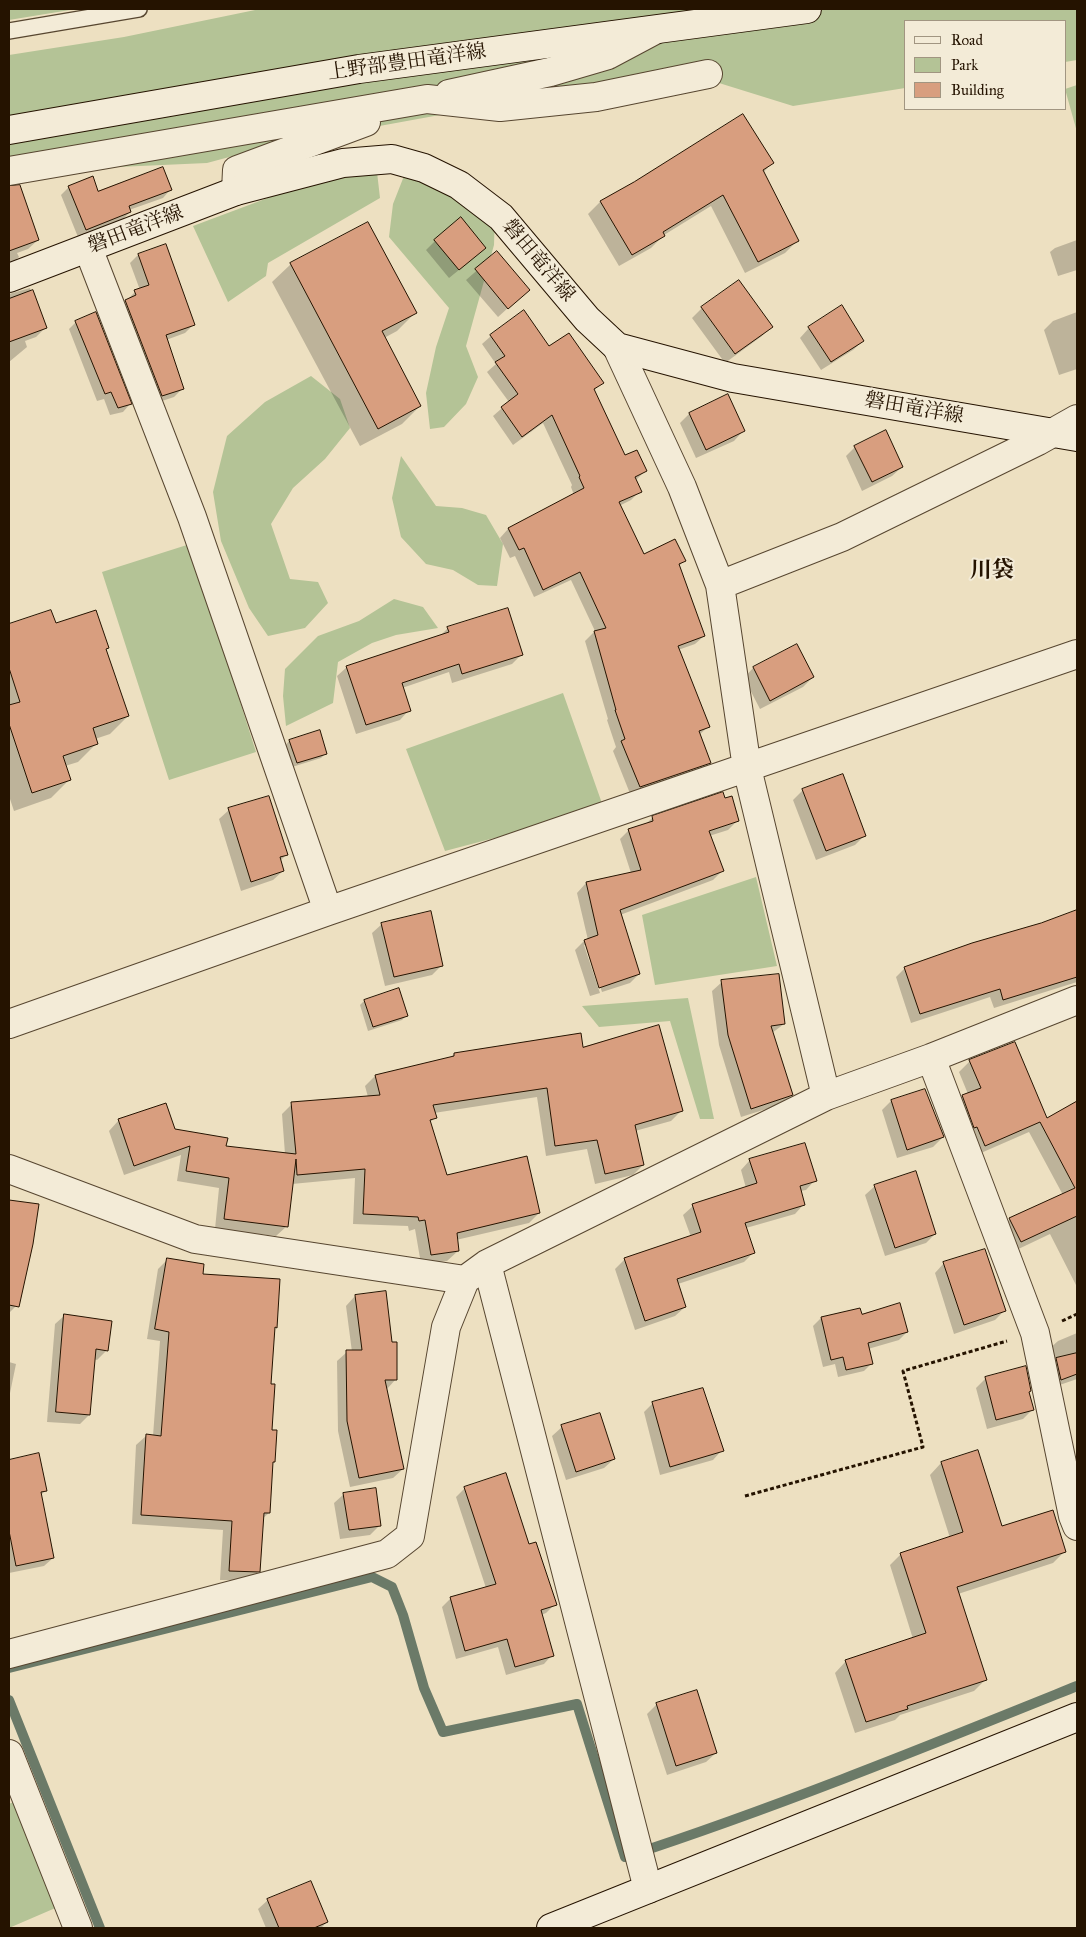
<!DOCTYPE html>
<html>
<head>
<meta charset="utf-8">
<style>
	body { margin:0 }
	#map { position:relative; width:1086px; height:1937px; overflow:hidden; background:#ede0c1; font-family:"IM FELL Great Primer",serif }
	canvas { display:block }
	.frame { position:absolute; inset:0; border:10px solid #251300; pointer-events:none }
	.legend { position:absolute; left:904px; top:20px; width:162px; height:90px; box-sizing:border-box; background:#f3ebd7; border:1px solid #a19581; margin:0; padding:6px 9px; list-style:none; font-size:15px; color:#251300 }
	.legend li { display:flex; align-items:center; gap:10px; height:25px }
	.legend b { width:25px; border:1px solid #a19581 }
</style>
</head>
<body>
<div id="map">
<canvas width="1086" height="1937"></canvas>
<div class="frame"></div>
<ul class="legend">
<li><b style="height:6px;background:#f3ebd7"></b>Road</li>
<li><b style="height:14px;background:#b4c396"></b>Park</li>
<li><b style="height:14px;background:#d89e7f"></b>Building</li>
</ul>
</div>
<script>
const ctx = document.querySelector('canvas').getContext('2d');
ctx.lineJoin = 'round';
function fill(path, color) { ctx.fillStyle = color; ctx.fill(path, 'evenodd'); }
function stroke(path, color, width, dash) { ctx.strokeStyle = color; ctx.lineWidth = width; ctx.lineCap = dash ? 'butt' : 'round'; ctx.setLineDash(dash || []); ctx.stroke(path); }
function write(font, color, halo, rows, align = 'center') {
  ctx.font = font + ' "IM FELL Great Primer","Noto Serif JP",serif'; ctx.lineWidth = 4; ctx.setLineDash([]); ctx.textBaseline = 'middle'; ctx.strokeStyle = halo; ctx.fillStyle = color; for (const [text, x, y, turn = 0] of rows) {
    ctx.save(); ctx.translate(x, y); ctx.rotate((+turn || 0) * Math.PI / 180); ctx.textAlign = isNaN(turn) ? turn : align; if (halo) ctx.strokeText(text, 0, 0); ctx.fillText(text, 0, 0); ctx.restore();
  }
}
const green = new Path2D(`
	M9,9H76L9,20Z
	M260,9H1077V60L1065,62V21H905V88L793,106L719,83L489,106L270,146L207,163L73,169L9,182V55L124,37Z
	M1077,85V132L1065,89Z
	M424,168L495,212L494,245L466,346L478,377L466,404L444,427L430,429L426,393L436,347L449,308L389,237L393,204L404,176Z
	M377,172L380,198L268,263L266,276L228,302L193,226L305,184Z
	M311,376L340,399L350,428L325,459L293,488L271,524L290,579L318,582L328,603L305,628L268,636L249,608L221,541L213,492L227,436L265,402Z
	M401,456L436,506L462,508L486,515L503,544L497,586L478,585L453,570L426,564L401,537L392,498Z
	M190,544L256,752L169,780L102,572Z
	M394,599L423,607L438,628L396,635L372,643L338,662L333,703L286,726L283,696L285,669L318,636L359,621Z
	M563,693L604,809L445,851L406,749Z
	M756,877L777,966L655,985L642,915Z
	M688,998L714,1119H700L670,1021L599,1027L582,1006Z
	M22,1798L67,1903L9,1928V1804Z`);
const shadow = new Path2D(`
	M772,163L763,173L797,241L785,253L745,273L711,206L664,235L651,248L619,266L588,214L600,202Z
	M69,187L98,192L170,190L163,198L129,210L130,212L122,220L78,237L61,195Z
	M24,199L38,240L28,249L17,253L19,257L9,266V204Z
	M1077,240V270L1058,276L1050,252L1055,248Z
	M435,241L475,257L449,278L426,250Z
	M497,253L518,299L498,317L466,280Z
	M138,255L194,324L185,333L166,340L183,388L174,397L153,404L117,310L135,292L140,290L130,263Z
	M291,264L415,313L397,331L384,338L420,406L402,424L360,446L272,282Z
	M739,281L771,326L762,336L725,363L692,318L702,308Z
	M30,288L46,327L36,337L25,341L27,347L9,362V294Z
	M1077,312V369L1059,375L1044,330L1053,321Z
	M76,322L130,404L123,412L110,415L104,399L97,401L69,329Z
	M809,328L863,341L853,350L821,370L800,338Z
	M491,336L549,348L602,382L594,391L624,457L645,471L635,481L640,491L631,500L619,506L643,555L684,561L679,566L704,636L695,644L678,650L708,727L699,735L710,763L701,771L631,796L613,751L616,747L607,720L608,719L585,641L595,631L571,580L534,597L515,556L510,558L500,538L508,529L574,495L571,487L572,485L543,423L513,445L493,416L509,402L487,372L496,364L482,344Z
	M728,396L743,431L734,441L696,458L680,423L689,414Z
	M855,447L902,467L892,476L862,491L846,456Z
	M50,612L55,625L105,649L128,716L110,734L95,739L97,743L78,762L65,766L69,780L51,798L14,811L9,796V626Z
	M448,628L521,655L512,664L452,683L449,672L402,688L409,710L400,720L356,734L337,676L347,667L440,636Z
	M796,645L813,677L803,687L760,709L744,678L753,668Z
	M319,732L326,753L321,758L292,767L285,746L289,741Z
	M803,790L865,835L855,845L816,860L793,800Z
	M724,800L737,821L728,830L709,836L722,871L713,880L620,915L639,974L630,983L602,992L586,945H584L600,993L590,996L575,950L584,941L588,940L577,893L586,883L631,873L620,839L629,830L645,825L652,818Z
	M229,810L286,855L280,861L283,871L273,880L241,891L219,819Z
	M1077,912V982L994,1008L990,997L911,1023L896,977L905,968Z
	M382,924L442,965L432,975L385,986L372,933Z
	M722,982L784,1024L772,1033L792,1095L782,1104L741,1117L719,1045L712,991Z
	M398,990L406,1016L402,1020L368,1031L360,1005L364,1001Z
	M582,1048L681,1111L671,1121L635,1131L643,1165L633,1175L595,1184L587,1149L546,1156L537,1097L434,1113L435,1118L429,1123L446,1176L539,1213L529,1223L456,1240L458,1251L447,1261L421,1264L415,1229L409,1231L408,1226L353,1224L355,1178L292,1184L287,1226L276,1236L215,1229L219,1188L177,1181L181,1155L124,1175L109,1131L119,1120L174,1130L225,1147L285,1154L282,1114L292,1104L368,1097L365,1086L375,1076L449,1059L454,1054Z
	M970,1061L1046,1120L1074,1105L1077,1111V1287L1050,1234L1010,1253L999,1230L1010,1219L1063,1195L1029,1132L974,1156L951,1107L962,1096L968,1094L959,1072Z
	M925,1090L943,1137L933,1147L897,1158L882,1110L891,1101Z
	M750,1160L815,1180L806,1190L800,1191L804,1204L795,1214L746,1228L754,1252L744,1262L678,1284L685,1307L675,1316L635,1330L615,1269L625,1259L691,1237L683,1215L693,1206L746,1188L741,1170Z
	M875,1186L935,1234L926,1243L885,1256L865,1195Z
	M9,1201L38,1205L19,1303L9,1313Z
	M167,1260L201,1275L276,1327L273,1330L269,1385L270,1431L274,1462L272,1464L269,1513L262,1519L259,1571L249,1580H220L223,1530L132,1524L136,1445L146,1436H153L160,1341L147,1339L158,1269Z
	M944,1263L1004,1311L995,1320L954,1334L935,1273Z
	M355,1296L396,1379L387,1389L403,1469L393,1478L350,1487L338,1431L337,1361L347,1352H352L346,1306Z
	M859,1310L861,1316L907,1332L899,1340L868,1349L872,1363L864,1371L838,1377L835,1364L823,1367L813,1326L821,1318Z
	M65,1315L107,1350L97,1360L94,1359L89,1415L80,1424L47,1422L55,1324Z
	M1077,1333V1379L1051,1388L1048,1350L1058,1341Z
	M9,1362L16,1364L9,1398Z
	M986,1378L1032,1410L1023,1419L987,1429L976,1388Z
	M653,1403L722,1450L713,1460L660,1475L644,1412Z
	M562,1427L614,1459L604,1468L566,1480L552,1436Z
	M977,1452L1001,1527L1064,1552L1053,1563L958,1594L985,1680L974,1691L900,1715L895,1720L855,1733L835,1673L846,1661L913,1639L890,1565L901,1554L950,1538L930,1475L941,1463Z
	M38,1455L45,1491L40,1496L53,1558L44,1566L9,1573V1461Z
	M465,1488L529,1546L555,1604L546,1613L541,1615L552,1655L544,1664L506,1675L498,1647L456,1659L442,1607L451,1598L486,1588L456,1497Z
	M344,1494L380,1525L370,1535L340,1539L334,1503Z
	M696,1692L716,1753L706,1762L667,1775L647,1714L656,1705Z
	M268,1900L327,1922L321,1928H266L258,1909Z`);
const stream = new Path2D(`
	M9,1668L372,1577L392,1587L403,1615L424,1688L443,1732L577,1704L625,1857C778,1807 928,1746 1077,1686
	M9,1700L100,1928`);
const building = new Path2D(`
	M743,114L774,163L763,170L799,241L758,262L723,195L663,232L665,236L632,255L600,201L634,182Z
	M163,167L172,190L129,206L131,212L86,230L68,186L93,176L98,191Z
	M20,185L39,240L9,251V186Z
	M461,217L486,248L459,270L434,240Z
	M368,222L417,313L382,331L421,406L378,429L290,263Z
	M166,244L195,325L166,335L184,389L162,396L125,300L136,295L134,290L149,285L138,254Z
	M497,251L530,290L508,309L475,269Z
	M739,280L773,327L735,354L701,307Z
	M33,290L47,328L9,342V299Z
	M842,305L864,341L831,362L808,327Z
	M524,310L549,346L569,333L604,383L594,389L625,455L637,450L647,471L635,477L642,492L619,502L644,554L675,539L686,561L679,564L705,636L678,646L710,727L699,731L711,763L640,787L621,741L625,739L615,710H616L594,631L606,628L580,572L543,590L524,548L519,550L508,528L584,488L579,477L580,476L552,415L522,437L501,407L518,394L495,362L505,356L490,335Z
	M96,312L132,404L118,408L111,392L105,394L75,321Z
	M728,394L745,431L706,450L689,413Z
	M886,430L903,467L872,482L854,446Z
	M508,608L523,655L462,674L459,664L402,683L411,711L366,725L346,666L449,632L447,627Z
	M51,610L56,623L96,610L109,648L106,649L129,716L93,728L98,744L63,756L71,780L32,793L9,724V705L20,702L9,668V624Z
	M797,644L814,677L770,701L753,667Z
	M320,730L327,754L297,763L289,740Z
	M843,774L866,836L826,851L802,789Z
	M723,792L725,798L732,796L739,821L709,831L724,871L620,910L640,974L599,988L584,940L598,935L586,882L641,870L628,829L653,821L652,816Z
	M269,796L288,855L280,857L284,871L251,882L228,808Z
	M1077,910V977L1003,1000L1000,989L920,1014L904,967L972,943L1041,923Z
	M431,911L443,966L394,977L381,923Z
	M779,974L785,1024L771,1026L793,1095L751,1109L728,1035L721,980Z
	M399,988L408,1016L373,1027L364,1000Z
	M659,1025L683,1111L635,1125L644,1165L605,1174L597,1140L555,1146L547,1088L433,1105L437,1118L430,1120L447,1175L527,1156L540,1213L457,1233L459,1251L431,1255L425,1220L419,1221L418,1217L363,1214L365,1169L297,1175L296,1159L288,1227L224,1219L229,1178L186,1171L190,1146L134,1166L118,1119L166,1103L175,1129L228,1138L226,1146L296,1154L291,1102L380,1095L375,1075L454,1056V1053L581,1033L583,1047Z
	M1015,1042L1047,1118L1077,1101V1216L1021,1242L1009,1218L1075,1188L1040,1122L985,1146L977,1127L974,1128L962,1095L981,1088L969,1060Z
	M925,1089L944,1137L907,1150L891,1100Z
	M805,1143L817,1181L800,1186L805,1205L745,1223L755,1253L677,1279L686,1307L645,1321L624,1258L701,1232L692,1204L757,1183L749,1159Z
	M916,1171L936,1234L895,1248L874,1185Z
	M9,1200L39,1204L33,1244L19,1307L9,1305Z
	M985,1249L1006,1311L964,1325L943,1262Z
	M167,1258L204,1264L203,1274L280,1279L277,1328L275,1327L271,1384H275L272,1430H277L275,1462H273L270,1513H264L260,1572L229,1571L232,1521L141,1515L146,1434L161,1436L169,1332L155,1329Z
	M386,1291L392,1342H397V1380H385L404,1469L359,1478L347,1421L346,1350H362L355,1295Z
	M900,1303L908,1332L868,1343L873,1364L846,1370L843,1357L831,1360L821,1317L860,1308L862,1314Z
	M64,1314L112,1321L108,1351L96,1349L90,1415L56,1412Z
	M1077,1353V1374L1061,1380L1056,1358Z
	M1026,1366L1031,1391L1029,1392L1034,1410L996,1420L985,1377Z
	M703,1388L724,1451L670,1467L652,1402Z
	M600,1413L615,1459L576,1472L561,1425Z
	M978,1450L1002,1526L1053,1510L1066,1552L957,1587L987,1680L907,1706L908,1709L866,1722L845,1660L926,1633L900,1553L963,1532L941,1462Z
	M39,1453L47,1491L41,1492L54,1558L16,1566L9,1531V1460Z
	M506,1473L529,1544L536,1542L557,1605L541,1610L554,1656L515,1667L507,1639L465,1651L450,1597L496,1584L464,1487Z
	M376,1488L381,1526L349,1530L343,1493Z
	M697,1690L717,1753L676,1766L656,1703Z
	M311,1881L328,1922L314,1928H279L267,1899Z`);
const path = new Path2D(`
	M1062,1321L1077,1314
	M745,1496L923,1447L903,1371L1007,1341`);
const lane = new Path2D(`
	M9,31L139,9`);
const street = new Path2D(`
	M449,94L550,72L608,55L655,30
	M9,171L427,99L500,107L596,97L708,74
	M236,191L237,170L366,122
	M88,248L192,517L328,911
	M617,347L682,487L720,585L747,768L826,1096
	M720,585L842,537L1038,441L1077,419
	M9,1024L328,911L1077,654
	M931,1058L1035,1333L1073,1516L1077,1526
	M9,1169L195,1239L465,1280
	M487,1264L648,1889
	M9,1654L387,1554L410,1536L446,1327L465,1280L487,1264L826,1096L931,1058L1077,1000
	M9,1754L78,1928`);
const secondary = new Path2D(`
	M9,130L359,69L807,9
	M9,278L236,191L343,163L392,159L424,168L459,185L501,217L587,319L617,347L733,378L1077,437
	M551,1928L1077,1717`);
const streetNames = [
	["上野部豊田竜洋線",407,63,-8],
	["磐田竜洋線",136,230,-21],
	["磐田竜洋線",538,261,50],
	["磐田竜洋線",914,409,10]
];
const quarterNames = [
	["川袋",992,572]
];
fill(green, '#b4c396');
fill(shadow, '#0003');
stroke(stream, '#6b7a68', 10);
fill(building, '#d89e7f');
stroke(building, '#251300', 1);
stroke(lane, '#574630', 18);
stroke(street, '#574630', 30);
stroke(secondary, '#251300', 30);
stroke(path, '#251300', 3, [4, 2.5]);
stroke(lane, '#f3ebd7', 15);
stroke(street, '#f3ebd7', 28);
stroke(secondary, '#f3ebd7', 28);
write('20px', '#251300', '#f3ebd7', streetNames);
write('bold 22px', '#251300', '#f3ebd7', quarterNames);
</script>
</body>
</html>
